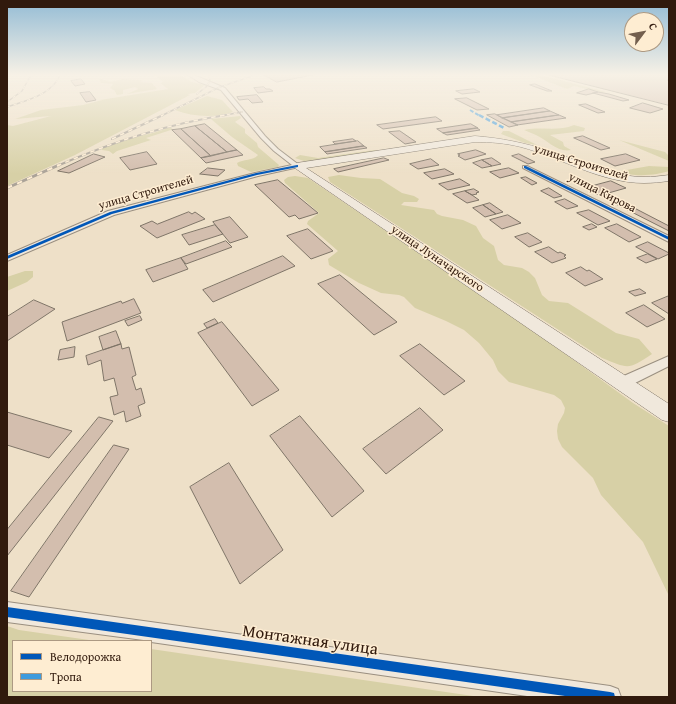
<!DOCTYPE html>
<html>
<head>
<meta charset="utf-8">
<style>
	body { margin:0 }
	#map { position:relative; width:676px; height:704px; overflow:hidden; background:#eee0c8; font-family:"Gentium Book Plus",serif }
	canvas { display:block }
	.frame { position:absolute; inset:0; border:8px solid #311a0d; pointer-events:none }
	.legend { position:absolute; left:12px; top:640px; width:140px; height:52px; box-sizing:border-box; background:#feedd2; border:1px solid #ac9983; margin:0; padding:5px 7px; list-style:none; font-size:12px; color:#311a0d }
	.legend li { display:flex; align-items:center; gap:8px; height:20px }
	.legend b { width:20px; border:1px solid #ac9983 }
	.north { position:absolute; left:624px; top:12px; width:40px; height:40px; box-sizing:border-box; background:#feedd2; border:1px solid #ac9983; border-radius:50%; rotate:58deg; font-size:11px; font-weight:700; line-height:16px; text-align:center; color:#311a0d }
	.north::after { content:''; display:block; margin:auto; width:14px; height:18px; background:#735f4e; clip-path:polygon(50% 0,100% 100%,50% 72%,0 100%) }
</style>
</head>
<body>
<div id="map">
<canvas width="676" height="704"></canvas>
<div class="frame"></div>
<ul class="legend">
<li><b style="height:5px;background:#0057b8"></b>Велодорожка</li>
<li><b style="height:5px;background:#3e9bde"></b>Тропа</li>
</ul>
<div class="north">С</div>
</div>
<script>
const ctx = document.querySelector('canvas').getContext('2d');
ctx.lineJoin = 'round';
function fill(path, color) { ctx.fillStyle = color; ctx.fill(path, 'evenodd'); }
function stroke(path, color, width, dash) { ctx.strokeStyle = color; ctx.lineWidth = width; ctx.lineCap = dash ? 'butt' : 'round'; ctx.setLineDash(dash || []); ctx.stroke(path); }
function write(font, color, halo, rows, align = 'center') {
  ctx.font = font + ' "Gentium Book Plus",serif'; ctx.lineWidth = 3; ctx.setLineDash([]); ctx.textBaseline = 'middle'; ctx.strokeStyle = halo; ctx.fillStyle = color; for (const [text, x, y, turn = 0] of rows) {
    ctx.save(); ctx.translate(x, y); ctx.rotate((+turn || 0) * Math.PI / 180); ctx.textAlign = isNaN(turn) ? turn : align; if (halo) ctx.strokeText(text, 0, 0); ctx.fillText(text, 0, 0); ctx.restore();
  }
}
const green = new Path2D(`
	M154,75H181L192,82L205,85L195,93L188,94L190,95L75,155L7,186V125L13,126L51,116L15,119L41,110L83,105L102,100H100L168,89L160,83L163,82Z
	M531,75H541L606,92L603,93L574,86L567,89Z
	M99,78L110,82L123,79L140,80L143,81L140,82L152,83L157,89L127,94L138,89L135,87L123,90V94L117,95L114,90L110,88L113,84L101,83Z
	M207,96L222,100L233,112C216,118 192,117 175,110Z
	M240,116L241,118L235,122L245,129V133L257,143L258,147L279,165L278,167L251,172L238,166L237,163C243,159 253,161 258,155L232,137L211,119Z
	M574,125L585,128L584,131L550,135L563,142L564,146L571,150C558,153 547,140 536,135C532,133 528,132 524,130C540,126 557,132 574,125Z
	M167,128H172L171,130L146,138L151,140L117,151L113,154L109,151L102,150L101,148C113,143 124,139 136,137C147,134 156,133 167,128Z
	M503,131H509L537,145L525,143L501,134Z
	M619,140L665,152L669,156V161Z
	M374,150L380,151L307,162L295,158L300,155L318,158Z
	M649,166L669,167V171C658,175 632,178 621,171Z
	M339,175L361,178L380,179L402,193L414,196L419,199L417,202H404L401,205L434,210L437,214L442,216L463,220L476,226L483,238L494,246L498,260L504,265L522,268L529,272L535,278L542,295L549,301L568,303L616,333L639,339L652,354C628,370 629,369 602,358L330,182L328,177Z
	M295,176L308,178L545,339L633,403L669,426V596L643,542L601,495L593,478L562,447L558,439L557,431L558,424L564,413L565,408L561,400L554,395L509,382L498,371L493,360L479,343L464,330L446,321L415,308L404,297L399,295L381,293L359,283L329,265L328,259L338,251L307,224L308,221L319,213L285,183L284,180L288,177Z
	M25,271H33V277L27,282L7,291V277Z
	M7,626L19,630L96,641H13V691H151V649L480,697H7Z`);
const building = new Path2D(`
	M264,75H313L277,82Z
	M549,75H669V80H667L669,81V105Z
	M81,79L85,84L75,86L71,81Z
	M535,84L552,91H547L530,85Z
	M264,87L266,89H270L273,91L258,93L254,88Z
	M474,89L480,92L462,94L456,91Z
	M589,89L598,92L586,95L577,93Z
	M90,92L96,100L86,102L80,93Z
	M598,92L609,94L629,100L623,101L593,93Z
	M257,95L263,102L252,103L248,99L239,100L237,97Z
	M467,98L489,109L477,110L455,99Z
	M643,103L663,109L650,113L630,108Z
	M586,104L605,112L598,113L579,105Z
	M544,108L550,111L502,118L497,115Z
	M550,111L559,115L511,122L502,118Z
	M495,114L497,115L518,125L509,127L487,115Z
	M559,115L566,118L517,125L511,122Z
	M436,117L442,121L383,129L377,125Z
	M205,124L237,150L227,152L195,126Z
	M471,124L478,128L443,133L437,129Z
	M195,126L227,152L211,156L181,129Z
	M477,128L480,130L447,135L443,133Z
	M181,129L211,156L201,158L172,130Z
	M400,131L416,142L405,144L389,132Z
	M583,136L610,148L601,150L574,138Z
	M353,139L356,141L335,144L333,142Z
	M358,141L364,146L325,152L320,147Z
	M364,146L367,148L327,154L325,152Z
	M237,150L243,155L206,163L201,158Z
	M476,150L486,154L465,160L458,156L460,155L458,154Z
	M147,152L157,164L130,170L120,158Z
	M94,154L105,157L69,173L58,171Z
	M519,154L535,162L528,164L512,156Z
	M626,154L640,160L615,166L601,159Z
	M384,158L389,160L338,172L334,169Z
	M492,158L501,164L492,166L482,160Z
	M431,159L439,165L418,169L410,164Z
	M482,160L492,166L482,168L473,163Z
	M208,168L225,170L218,176L200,174Z
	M509,168L519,173L500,178L490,172Z
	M445,169L454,174L432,179L424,173Z
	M526,177L537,183L532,185L521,178Z
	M460,179L470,185L448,190L439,184Z
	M278,180L318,213L299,219L295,215L289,217L255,185Z
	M611,181L626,188L605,194L614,198L608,200L585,188Z
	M549,188L562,196L554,198L541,191Z
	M474,189L479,192L476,193L477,194L472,195L465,191Z
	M465,191L472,195L479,200L467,203L453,194Z
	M565,199L578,206L567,209L555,202Z
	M617,199L669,226V231L610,201Z
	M490,203L503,212L496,214L483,205Z
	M483,205L496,214L485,217L473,208Z
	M589,210L610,221L598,225L577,213Z
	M189,212L192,214L195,212L205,219L157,238L140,226L152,221L157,224Z
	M508,215L521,223L502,229L490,220Z
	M230,217L248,237L230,243L213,222Z
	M592,224L597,227L589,230L583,227Z
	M617,224L641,237L629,242L605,228Z
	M215,225L223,234L189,245L182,235Z
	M308,229L333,251L311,259L287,236Z
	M528,233L542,242L529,247L515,237Z
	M226,241L232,247L186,264L181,258Z
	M648,242L669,253V254L658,259L636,247Z
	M549,247L558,253L560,252L566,255L564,256L566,258L552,263L535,252Z
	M648,254L657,259L646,263L637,258Z
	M283,256L295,266L213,302L203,290Z
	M181,258L188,269L153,282L146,270Z
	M581,267L587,271L589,270L603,279L585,286L566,273Z
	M340,275L397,322L374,335L318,284Z
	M640,289L646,293L635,296L629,292Z
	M669,296V314L652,303Z
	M134,299L141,313L67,341L62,322L121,301L122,303Z
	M34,300L55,309L7,341V317Z
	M644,305L665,319L647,327L626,313Z
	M140,316L142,320L128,326L125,321Z
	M215,319L218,323L207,328L204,324Z
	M222,322L279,390L252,406L198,333Z
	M116,331L121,344L103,350L99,337Z
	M121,344L122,349L129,347L136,375L132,377L136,390L141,388L145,403L138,406L141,416L126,422L124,411L114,415L110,397L118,395L114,378L104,381L101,360L88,365L86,356Z
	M420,344L465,381L444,395L400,356Z
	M75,347L74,357L58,360L60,350Z
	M420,408L443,430L386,474L363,449Z
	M7,412L72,431L49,458L7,445Z
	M300,416L364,491L332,517L270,436Z
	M99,417L113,421L7,556V530Z
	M114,445L129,449L29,597L11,591Z
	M229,463L283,550L240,584L190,487Z`);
const street = new Path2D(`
	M188,75H194L225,88L265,136L278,149L299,165V167L258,176L114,215L7,261V255L108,211L255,173L292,165L274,151L261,138L221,90L199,82Z
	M523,166H527L669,236V242L523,168Z
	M669,356V366L627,387L622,388L617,387L616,383L617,379Z
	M7,602L610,686L618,689L621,697H534L151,642V641L7,622Z`);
const secondary = new Path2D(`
	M475,136C501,138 525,143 550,151C581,161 612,177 644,177C653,177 661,176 669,175V181C661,182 653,183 644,183C601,183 562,158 521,147C505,143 491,142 475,142L306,168L669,404V422L662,420L292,166L297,163Z`);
const railFar2 = new Path2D(`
	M197,94L206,87L210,81L209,75
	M7,102L22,91L31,75
	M7,107C25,101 52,95 60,75
	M161,116L220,87L255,75
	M220,116L242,112`);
const railFar1 = new Path2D(`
	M112,139L163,115
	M57,166C112,142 167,124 226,115`);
const rail = new Path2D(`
	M7,188L59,165`);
const quietFar1 = new Path2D(`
	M470,110L480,116`);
const quiet = new Path2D(`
	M479,115L504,128`);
const cycleway = new Path2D(`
	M297,165H298V167L257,175L112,214L7,259V256L110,212L256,173Z
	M524,166H526L669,237V240L524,168Z
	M7,607L610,692L614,693L615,697H572L7,617Z`);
const farStreetnames = [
	["улица Строителей",581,163,17],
	["улица Строителей",146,193,-16],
	["улица Кирова",602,193,27],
	["улица Луначарского",437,259,34]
];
const nearStreetnames = [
	["Монтажная улица",310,641,8]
];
fill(green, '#d7d0a6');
fill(building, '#d3beae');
stroke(building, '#7f7568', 1);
stroke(street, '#9a8f80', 2);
stroke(secondary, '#7f7568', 1);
fill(street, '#f0e8dc');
fill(secondary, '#f0e8dc');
stroke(railFar2, '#aba398', 1.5);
stroke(railFar1, '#aba398', 2);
stroke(rail, '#aba398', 3);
stroke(railFar2, '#feedd2', 1, [3.5]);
stroke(railFar1, '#feedd2', 1.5, [4.5]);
stroke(rail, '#feedd2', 2, [5.5]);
stroke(quietFar1, '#3e9bde', 2, [4, 2]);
stroke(quiet, '#3e9bde', 2.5, [5, 2.5]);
fill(cycleway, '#0057b8');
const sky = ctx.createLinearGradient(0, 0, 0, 174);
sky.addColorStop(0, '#94bcd5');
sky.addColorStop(0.43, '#f7f1e6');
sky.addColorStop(1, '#f7f1e600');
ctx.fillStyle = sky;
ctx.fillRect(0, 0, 676, 174);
write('12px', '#311a0d', '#feedd2', farStreetnames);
write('17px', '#311a0d', '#feedd2', nearStreetnames);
</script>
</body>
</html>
